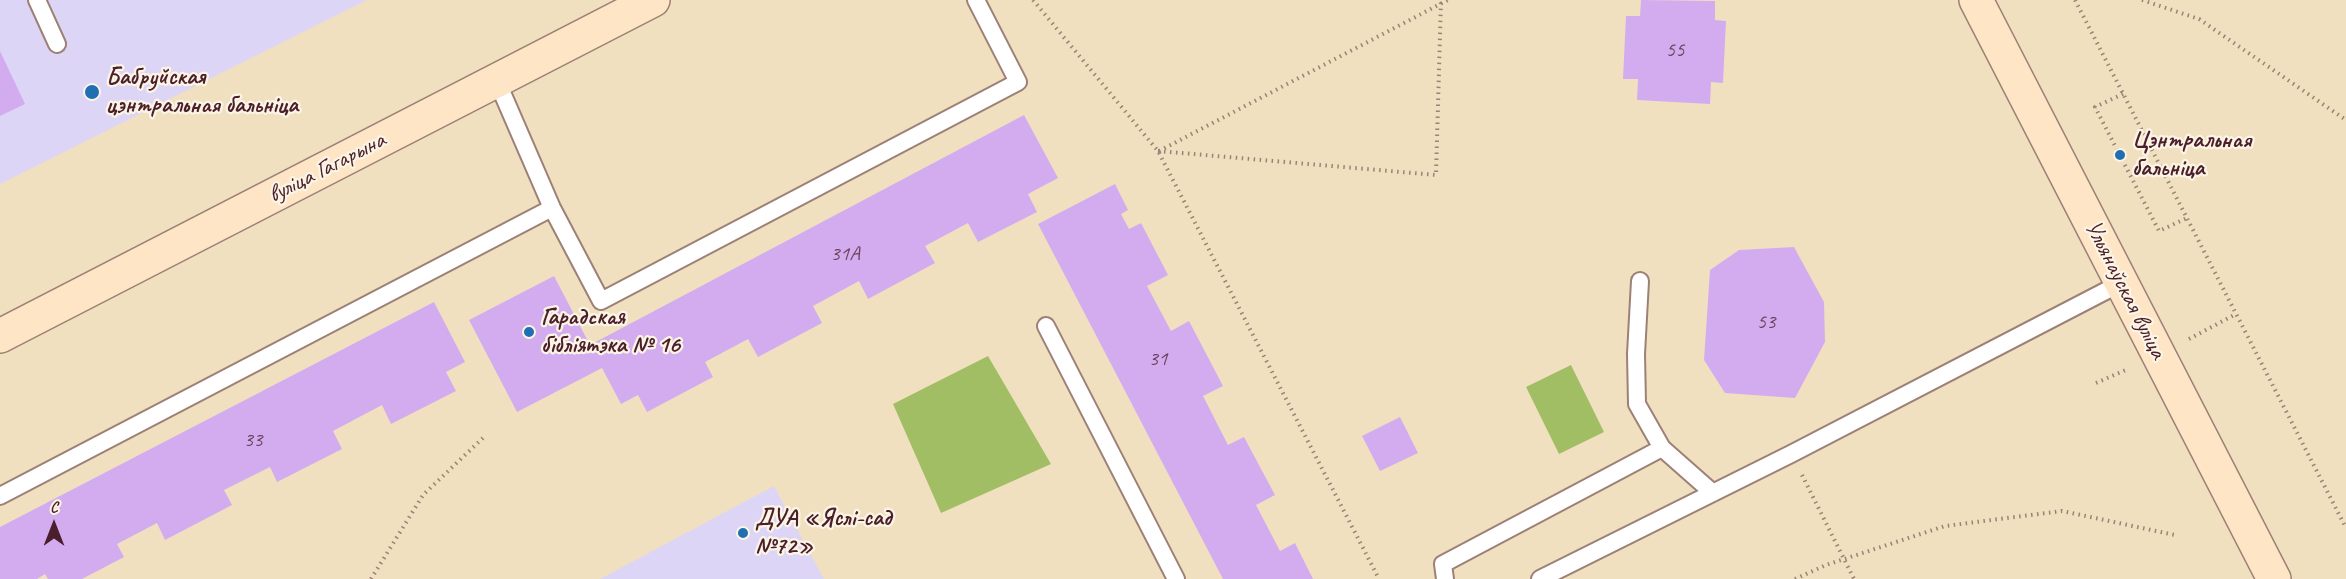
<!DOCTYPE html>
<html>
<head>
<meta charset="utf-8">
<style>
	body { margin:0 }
	#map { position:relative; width:2346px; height:579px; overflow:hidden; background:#f0e0c0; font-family:Caveat,sans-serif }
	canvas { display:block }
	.north { position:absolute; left:24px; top:495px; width:60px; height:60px; -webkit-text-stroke:4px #fcf5e5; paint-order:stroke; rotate:0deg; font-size:16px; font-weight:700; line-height:24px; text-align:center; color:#4a1f2b }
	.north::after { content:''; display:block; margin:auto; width:21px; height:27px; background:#4a1f2b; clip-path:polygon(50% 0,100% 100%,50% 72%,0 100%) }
</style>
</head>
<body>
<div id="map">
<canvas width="2346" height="579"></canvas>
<div class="north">С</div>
</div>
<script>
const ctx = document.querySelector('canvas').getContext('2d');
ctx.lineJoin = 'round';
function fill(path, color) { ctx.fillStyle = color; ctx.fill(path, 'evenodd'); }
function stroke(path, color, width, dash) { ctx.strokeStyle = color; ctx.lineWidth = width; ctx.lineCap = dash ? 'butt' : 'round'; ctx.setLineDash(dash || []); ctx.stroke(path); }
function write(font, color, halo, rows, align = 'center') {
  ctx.font = font + ' Caveat,sans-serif'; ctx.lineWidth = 4.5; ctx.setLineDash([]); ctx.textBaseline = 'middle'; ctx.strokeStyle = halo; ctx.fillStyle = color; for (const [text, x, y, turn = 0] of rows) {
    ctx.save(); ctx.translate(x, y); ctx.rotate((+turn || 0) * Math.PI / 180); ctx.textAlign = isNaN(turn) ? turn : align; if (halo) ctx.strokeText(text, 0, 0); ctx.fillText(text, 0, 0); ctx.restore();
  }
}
const built = new Path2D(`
	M0,0H367L0,184Z
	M774,486L824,579H600Z`);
const green = new Path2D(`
	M988,356L1051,464L941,513L893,404Z
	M1571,365L1604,432L1559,454L1526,387Z`);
const building = new Path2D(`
	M1641,0L1715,1V20L1726,21L1723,83L1711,82L1710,104L1637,100L1638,79H1623L1626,16H1640Z
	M0,51L25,104L0,116Z
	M1024,115L1058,178L1028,194L1037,212L978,242L968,223L925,246L935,263L868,299L859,281L813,306L822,323L758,357L748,339L705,362L713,377L647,412L638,395L621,404L602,368L517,412L469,320L554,276L590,345Z
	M1115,184L1128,210L1121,214L1129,229L1141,223L1168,275L1147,286L1171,331L1189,321L1223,386L1203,396L1228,445L1244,437L1275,495L1256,505L1280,551L1295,543L1313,579H1223L1038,224Z
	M1794,247L1824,302L1825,342L1795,398L1725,393L1704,360L1710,270L1739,250Z
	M434,302L465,362L446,372L456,391L391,424L382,405L333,431L342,449L277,482L270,467L224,490L232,505L165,540L157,523L117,544L124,557L82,579H48L45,574L37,579H0V527Z
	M1400,417L1418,453L1380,471L1362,436Z`);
const path = new Path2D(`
	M1033,0L1158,151L1379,579
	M2075,0L2346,528
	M2142,0L2199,19L2346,120
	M2123,94L2095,107L2159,231L2187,218
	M1158,151L1436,175L1441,0
	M1159,151L1448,0
	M2189,339L2236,314
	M2096,383L2128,369
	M1802,475L1854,579
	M371,579L423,495L485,436
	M1795,579L1826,565L1945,526L2062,511L2175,535`);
const service = new Path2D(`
	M37,0L57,44
	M497,81L552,208L601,301L1018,82L976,0
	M1640,281L1636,354L1637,404L1662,448
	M1046,326L1176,579
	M0,496L552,208
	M1445,579L1443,564L1662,448L1713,493
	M1540,579L1791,454L2121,283`);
const secondary = new Path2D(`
	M1976,0L2274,579
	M0,336L653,0`);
const markers = [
	[92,92,8,"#1f6fb2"],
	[2120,155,6,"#1f6fb2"],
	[529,332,6,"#1f6fb2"],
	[743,533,6,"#1f6fb2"]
];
const numberNames = [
	["55",1675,50],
	["31А",845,254],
	["53",1766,322],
	["31",1158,359],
	["33",253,440]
];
const poiNames = [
	["Бабруйская",106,78],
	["цэнтральная бальніца",106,106],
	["Цэнтральная",2132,141],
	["бальніца",2132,169],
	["Гарадская",541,318],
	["бібліятэка № 16",541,346],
	["ДУА «Яслі-сад",755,519],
	["№72»",755,547]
];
const streetNames = [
	["вуліца Гагарына",327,168,-27],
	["Ульянаўская вуліца",2125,290,63]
];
fill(built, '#ddd5f6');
fill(green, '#a2be65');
fill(building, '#d3acf0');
stroke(service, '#9d8076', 20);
stroke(secondary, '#9d8076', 36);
stroke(path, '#9d8076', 4, [1.5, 4.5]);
stroke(service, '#fff', 16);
stroke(secondary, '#fde5c5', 33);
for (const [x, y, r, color] of markers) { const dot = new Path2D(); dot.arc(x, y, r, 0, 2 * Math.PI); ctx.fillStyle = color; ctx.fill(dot); stroke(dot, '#fcf5e5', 2); }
write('21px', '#6c425c', null, numberNames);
write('bold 24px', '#4a1f2b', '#fcf5e5', poiNames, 'left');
write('24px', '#4a1f2b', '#fcf5e5', streetNames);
</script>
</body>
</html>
